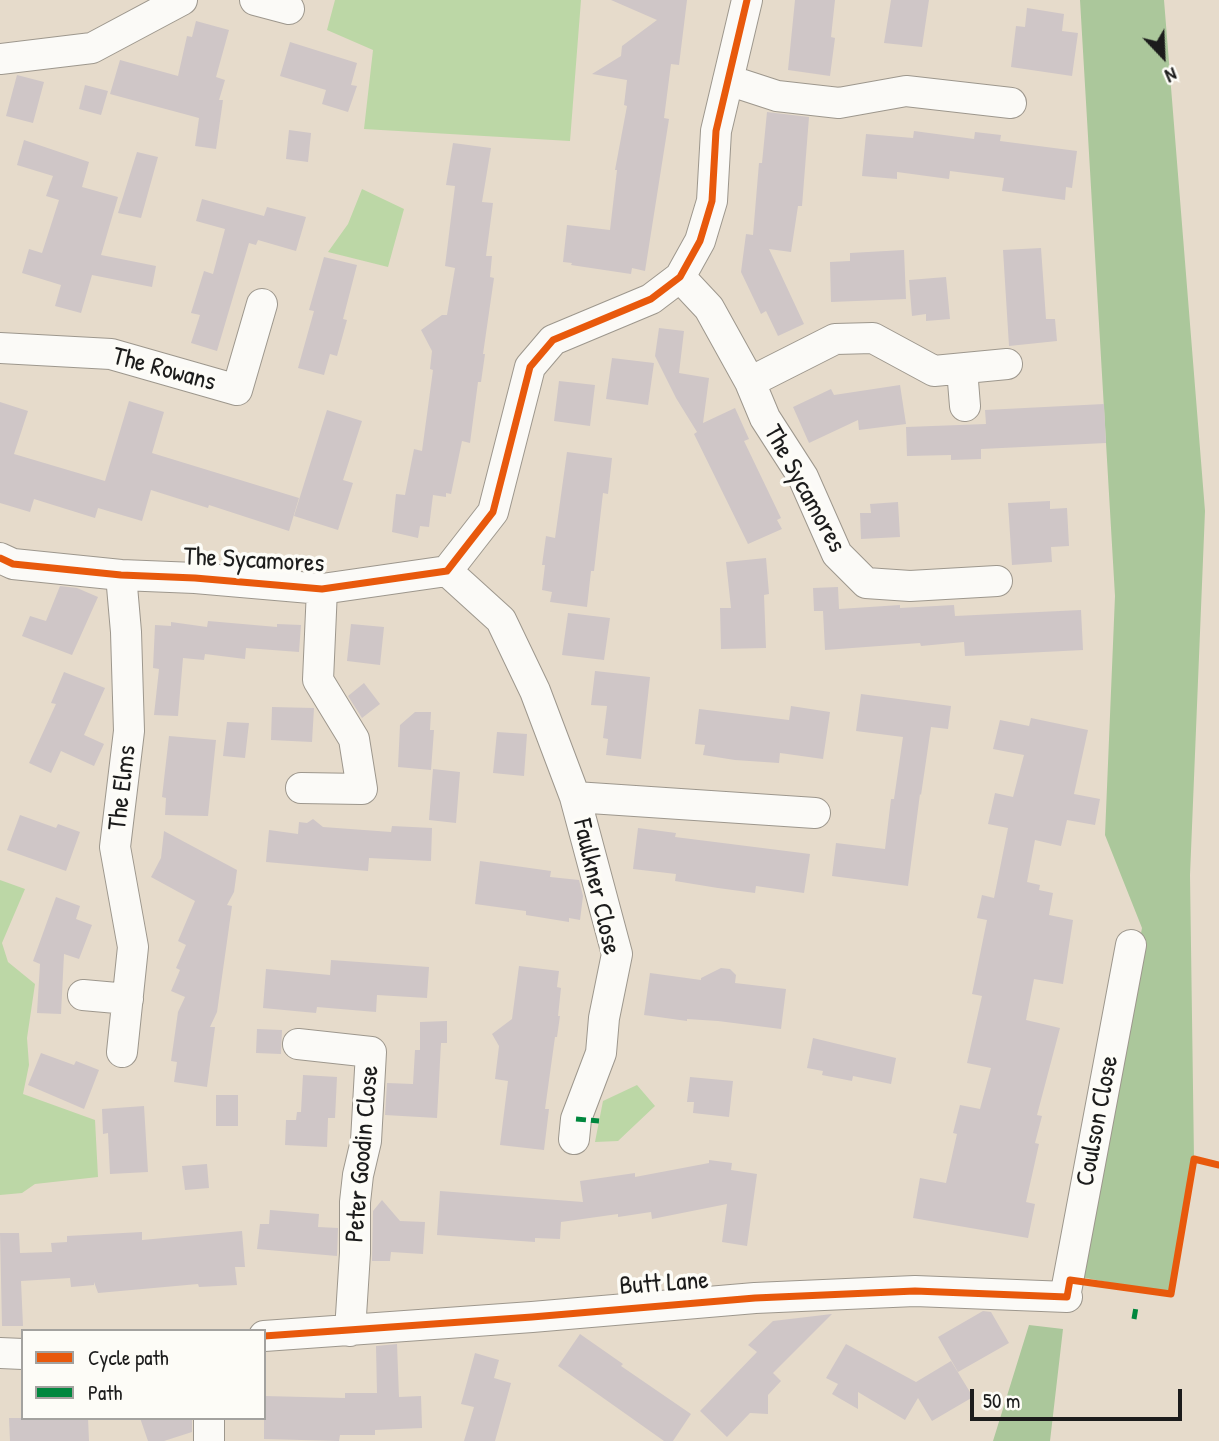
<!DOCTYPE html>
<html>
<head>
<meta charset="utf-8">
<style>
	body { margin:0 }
	#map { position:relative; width:1219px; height:1441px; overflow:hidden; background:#e6dbcb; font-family:"Patrick Hand",sans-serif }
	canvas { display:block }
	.legend { position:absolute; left:21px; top:1329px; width:245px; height:91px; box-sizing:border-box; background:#fdfcf7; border:2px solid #a3a29f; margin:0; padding:9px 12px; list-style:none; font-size:21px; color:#1c1c1c }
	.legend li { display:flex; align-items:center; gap:14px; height:35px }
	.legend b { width:35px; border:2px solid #a3a29f }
	.north { position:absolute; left:1128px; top:21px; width:70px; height:70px; -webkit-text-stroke:5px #fdfcf7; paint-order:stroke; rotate:157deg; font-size:19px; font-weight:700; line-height:28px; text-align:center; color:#1c1c1c }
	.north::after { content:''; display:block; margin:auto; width:24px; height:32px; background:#1c1c1c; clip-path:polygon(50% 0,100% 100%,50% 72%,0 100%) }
	.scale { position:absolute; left:970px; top:1389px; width:212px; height:32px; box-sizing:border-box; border:4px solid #1c1c1c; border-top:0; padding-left:9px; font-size:21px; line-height:24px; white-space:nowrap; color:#1c1c1c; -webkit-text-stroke:5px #fdfcf7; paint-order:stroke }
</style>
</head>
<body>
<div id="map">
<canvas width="1219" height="1441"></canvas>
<ul class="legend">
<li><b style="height:9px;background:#e8590c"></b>Cycle path</li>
<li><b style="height:9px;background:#00873e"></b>Path</li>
</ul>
<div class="north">N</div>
<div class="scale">50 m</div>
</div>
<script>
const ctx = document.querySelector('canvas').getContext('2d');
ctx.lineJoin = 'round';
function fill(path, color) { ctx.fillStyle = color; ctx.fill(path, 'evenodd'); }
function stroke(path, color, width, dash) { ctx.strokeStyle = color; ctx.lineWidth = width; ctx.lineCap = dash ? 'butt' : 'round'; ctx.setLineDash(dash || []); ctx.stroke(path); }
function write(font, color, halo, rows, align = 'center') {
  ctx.font = font + ' "Patrick Hand",sans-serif'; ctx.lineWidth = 7; ctx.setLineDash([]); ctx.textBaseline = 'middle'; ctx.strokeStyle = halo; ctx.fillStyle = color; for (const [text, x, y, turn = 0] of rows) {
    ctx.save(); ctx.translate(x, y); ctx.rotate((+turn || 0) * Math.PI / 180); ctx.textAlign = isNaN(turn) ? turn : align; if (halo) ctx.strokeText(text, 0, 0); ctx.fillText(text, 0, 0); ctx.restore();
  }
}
const green = new Path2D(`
	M335,0H581L570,141L364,129L373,50L327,30Z
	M362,189L404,209L388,267L328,252L348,224Z
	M0,880L25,889L2,943L8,962L35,984L27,1038L29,1065L23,1094L95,1120L98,1177L35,1184L22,1193L0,1195Z
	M637,1085L655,1106L618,1141L595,1142L603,1101Z`);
const forest = new Path2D(`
	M1080,0H1164L1205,511L1190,875L1194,1159L1171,1294L1075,1276L1142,928L1105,835L1115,596Z
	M1029,1325L1063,1329L1050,1441H993Z`);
const building = new Path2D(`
	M611,0H687L679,65L671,64L664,118L669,119L645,271L632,268L631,274L571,265L572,263L563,262L567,225L610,230L617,170H615L627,106L624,105L627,80L592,74L621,56L622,46L657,20Z
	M795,0H835L831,37L835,38L830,76L788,70Z
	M891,0H929L922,47L884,43Z
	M1027,8L1064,14L1062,31L1078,33L1072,76L1011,67L1016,26L1025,27Z
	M196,21L229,30L216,77L225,80L219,100H223L216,149L195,146L199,118L110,94L120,60L178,76L187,36L192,37Z
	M290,42L357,63L351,85L357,86L348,112L322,104L326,90L280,76Z
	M17,75L44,82L33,123L6,116Z
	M85,85L108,91L101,115L79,109Z
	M767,112L809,117L802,206H798L791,252L769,249L804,324L778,336L766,311L761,314L741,272L746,234L753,235L759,163H762Z
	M289,130L311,133L308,162L286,159Z
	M914,131L974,139L975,132L1001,135L1000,141L1077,151L1072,188L1066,187L1065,200L1002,191L1004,178L950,171L949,179L897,172V179L862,176L866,134L913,138Z
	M24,140L89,162L82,187L118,197L101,255L156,266L152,287L92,275L81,313L55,306L61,285L22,273L29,249L42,253L59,200L46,196L53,176L17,165Z
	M453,143L491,148L482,202L493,203L486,256H492L490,277L494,278L483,354H485L481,382H478L470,443L462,441L451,494L446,493V497L433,495L429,527L420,526L418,538L392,532L396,494L405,495L414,449L422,451L433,370L430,369L432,351L421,330L442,315H447L455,268L445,266L455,186L446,185Z
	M137,152L158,157L141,218L118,213Z
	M202,199L264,216L267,207L306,217L296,251L258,240L256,245L249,243L217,351L191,343L200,315L191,313L204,271L213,274L225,229L196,221Z
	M1041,248L1046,319H1055L1057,341L1009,346L1003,250Z
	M904,250L906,299L831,302L830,262L850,261V253Z
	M324,257L357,265L343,319L347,320L337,356L330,354L324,375L298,368L314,311L309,310Z
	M946,277L950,319L926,321V314L912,316L909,280Z
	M659,328L684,331L679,373L709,378L703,423L735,408L749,439L744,441L781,518L777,520L782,529L748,544L694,434L697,432L676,398L655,356Z
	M612,358L654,363L648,405L606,399Z
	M559,381L595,385L590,426L554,421Z
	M900,385L906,424L859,430L858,420L809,443L793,407L831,389L834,395Z
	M129,401L164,412L152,453L299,498L289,531L209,505L208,508L151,490L142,521L98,508L95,518L34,499L30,512L0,503V402L28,411L14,454L105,481Z
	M1104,404L1106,443L981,449V459L951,460V455L907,456L906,427L986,424L985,410Z
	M327,410L362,421L343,480L353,483L338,530L294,516Z
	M567,452L612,458L608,494L603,493L594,571H591L587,607L550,602L552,592L542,590L545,565H542L546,536L555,538Z
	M1050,501V509L1067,508L1069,546L1051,547L1052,562L1012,565L1008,503Z
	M898,502L900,537L861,539L860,513H871L870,504Z
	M766,558L769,594L764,595L766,648L721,649L720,608H731L726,562Z
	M60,586L77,588L98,597L72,655L22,636L30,616L46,621Z
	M838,587L839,609L900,605V608L954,605L955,616L1081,610L1083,650L965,656L964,642L921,646L920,643L825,650L823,611H814L813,588Z
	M568,613L610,618L604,660L562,655Z
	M208,621L277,627V624L301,625L299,652L246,648L245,659L205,654L204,660L183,658L178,716L154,715L159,669L153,668L155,625L171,626V622L207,627Z
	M351,624L384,627L380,665L347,661Z
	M595,671L650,677L641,759L606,755L608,739L603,738L607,706L591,705Z
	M64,672L105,688L84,735L104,744L94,766L61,751L51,773L29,763L56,704L51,703Z
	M364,683L380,704L362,718L348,696Z
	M861,694L951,706L948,729L931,727L921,795L920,794L908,886L832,876L836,843L885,849L891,799H894L903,737L856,731Z
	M791,706L830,712L823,759L780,753L779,763L735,760L703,755L705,745L695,744L699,709L789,720Z
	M272,707L314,708L312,742L271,740Z
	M415,712H431L430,730H434L431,770L398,767L400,725Z
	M1031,718L1088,730L1074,794L1100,799L1095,825L1067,820L1061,846L1035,840L1027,882L1040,885L1039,890L1053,893L1049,915L1073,920L1063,984L1034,979L1026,1020L1060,1028L1037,1115L1042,1116L1035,1143L1039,1144L1026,1202L1035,1204L1028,1238L913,1218L920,1178L946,1183L957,1134L953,1133L960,1105L980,1109L991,1068L967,1063L982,996L972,994L987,920L977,918L982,895L994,898L1008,828L988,824L995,793L1013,797L1024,755L993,749L1000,720L1029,726Z
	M227,722L249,723L245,758L223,756Z
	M497,732L527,734L524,776L493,773Z
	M169,736L216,740L208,816L165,815L166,798L162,797Z
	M433,769L460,772L456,823L429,820Z
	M20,815L56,828L58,824L80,832L66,871L7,850Z
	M313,819L323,827L391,832L392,826L432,828L431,861L369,858L368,871L266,862L269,830L298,834L299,822L307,823Z
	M638,828L676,833L675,837L810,854L804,893L756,886L755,893L718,888L675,881L676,874L633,869Z
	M164,831L237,870L234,892L227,905L232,906L217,1012L210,1027H215L207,1087L174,1082L177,1062L171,1061L178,1012L185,997L171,991L180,970L176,968L186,945L178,941L195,901L151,877L161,858Z
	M480,861L551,871L550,877L579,880L583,896L580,920L569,918V922L526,915V911L475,904Z
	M56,897L80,906L76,919L92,925L79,959L64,954L61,1014L37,1013L40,964L33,961Z
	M331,960L429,967L427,998L377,995L376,1012L317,1007L316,1013L263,1008L266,969L330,975Z
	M519,966L559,971L557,987L561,988L558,1016H560L557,1037H555L545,1109H549L544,1150L500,1145L508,1081L495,1079L499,1046L492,1034L512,1019Z
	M721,968L730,969L736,975L735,983L786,989L781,1029L718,1021L687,1019V1021L644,1015L650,973L701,980V978Z
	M447,1021V1043H441L437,1118L385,1115L387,1083L413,1084L415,1050H420V1022Z
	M257,1029L282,1030L281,1054L256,1053Z
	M813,1038L896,1058L891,1084L853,1076L852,1081L822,1075L823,1071L807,1068Z
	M41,1053L74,1065L76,1061L99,1070L84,1109L28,1085Z
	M303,1075L337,1077L335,1118H328L327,1147L285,1145L286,1120H296L297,1112H301Z
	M690,1077L733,1081L729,1117L693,1113L694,1102H687Z
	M216,1095H238V1126H216Z
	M144,1106L148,1172L110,1174L108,1133L103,1134L102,1109Z
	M709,1160L732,1163L731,1170L757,1174L747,1246L722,1242L727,1204L652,1219L651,1212L618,1217V1214L561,1222L560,1239L535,1238V1242L437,1235L440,1191L583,1202L580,1181L635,1173V1177L709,1163Z
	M207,1164L209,1188L185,1190L182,1166Z
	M382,1200L400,1221L425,1222L423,1254L391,1252L390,1261H372L373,1211Z
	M270,1210L319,1214L318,1227L338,1228L337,1256L257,1249L260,1224H269Z
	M242,1231L245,1267H235L237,1285L199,1287L198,1284L98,1293L94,1282V1285L71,1287L70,1278L21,1281L23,1326H2L0,1233H19L20,1253L52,1252L51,1243L67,1242V1236L142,1232V1240Z
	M983,1311L991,1312L1009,1343L958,1372L938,1337Z
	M832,1314L773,1373L781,1381L768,1395V1414L750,1413L727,1437L700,1411L757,1352L748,1345L773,1321Z
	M580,1334L623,1364L621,1366L691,1414L673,1441H664L558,1366Z
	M397,1344L399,1397L421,1396L422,1428L375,1430V1435H340L339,1441L264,1439V1396L345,1398V1393H377L376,1346Z
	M846,1344L916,1382L951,1361L973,1397L932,1421L918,1398L905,1420L858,1392V1409L832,1394L838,1384L826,1378Z
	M475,1353L499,1360L494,1378L511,1383L495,1441H464L474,1407L461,1404Z
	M9,1418H88L89,1441H10Z
	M140,1418H192V1432L164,1441H148Z`);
const street = new Path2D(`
	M255,0L289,9
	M0,59L92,48L182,0
	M728,80L777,96L839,103L906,91L1011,103
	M680,277L709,308L750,382L835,339L873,338L934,371L1007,364
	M0,348L111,354L237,390L262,304
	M962,369L965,406
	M750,382L765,418L803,477L837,554L866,583L910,586L997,581
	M0,558L13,564L121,575L195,578L322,589L447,571L493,512L530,367L553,340L651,299L680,277L700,241L712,201L716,131L747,0
	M447,571L501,620L535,691L575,797L617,954L604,1018L601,1053L576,1119L574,1139
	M121,575L126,632L129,731L115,847L133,947L122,1052
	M301,788L362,789L354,739L318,680L322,589
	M575,797L815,813
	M83,995L128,999
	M298,1044L371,1052L366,1141L358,1175L355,1202V1253L350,1331
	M1065,1297L1131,945
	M264,1336L532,1317L755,1298L915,1291L1067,1297
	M0,1353L23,1354
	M209,1418V1441`);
const quiet = new Path2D(`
	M576,1119L599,1121
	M1134,1319L1136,1307`);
const cycleway = new Path2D(`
	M0,558L13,564L121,575L195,578L322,589L447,571L493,512L530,367L553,340L651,299L680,277L700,241L712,201L716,131L747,0
	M264,1336L532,1317L755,1298L915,1291L1067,1297L1070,1280L1171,1294L1194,1159L1219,1165`);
const streetNames = [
	["The Rowans",164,370,15],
	["The Sycamores",804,489,61],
	["The Sycamores",254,561,3],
	["The Elms",123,788,-83],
	["Faulkner Close",596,887,77],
	["Coulson Close",1098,1121,-79],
	["Peter Goodin Close",363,1154,-85],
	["Butt Lane",664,1284,-4]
];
fill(green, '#bcd7a6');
fill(forest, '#abc79b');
fill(building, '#cfc6c7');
stroke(street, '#9d978d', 32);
stroke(street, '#fbfaf7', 30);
stroke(quiet, '#00873e', 5, [10, 5]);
stroke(cycleway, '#e8590c', 7);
write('26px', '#1c1c1c', '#fdfcf7', streetNames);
</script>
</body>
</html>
